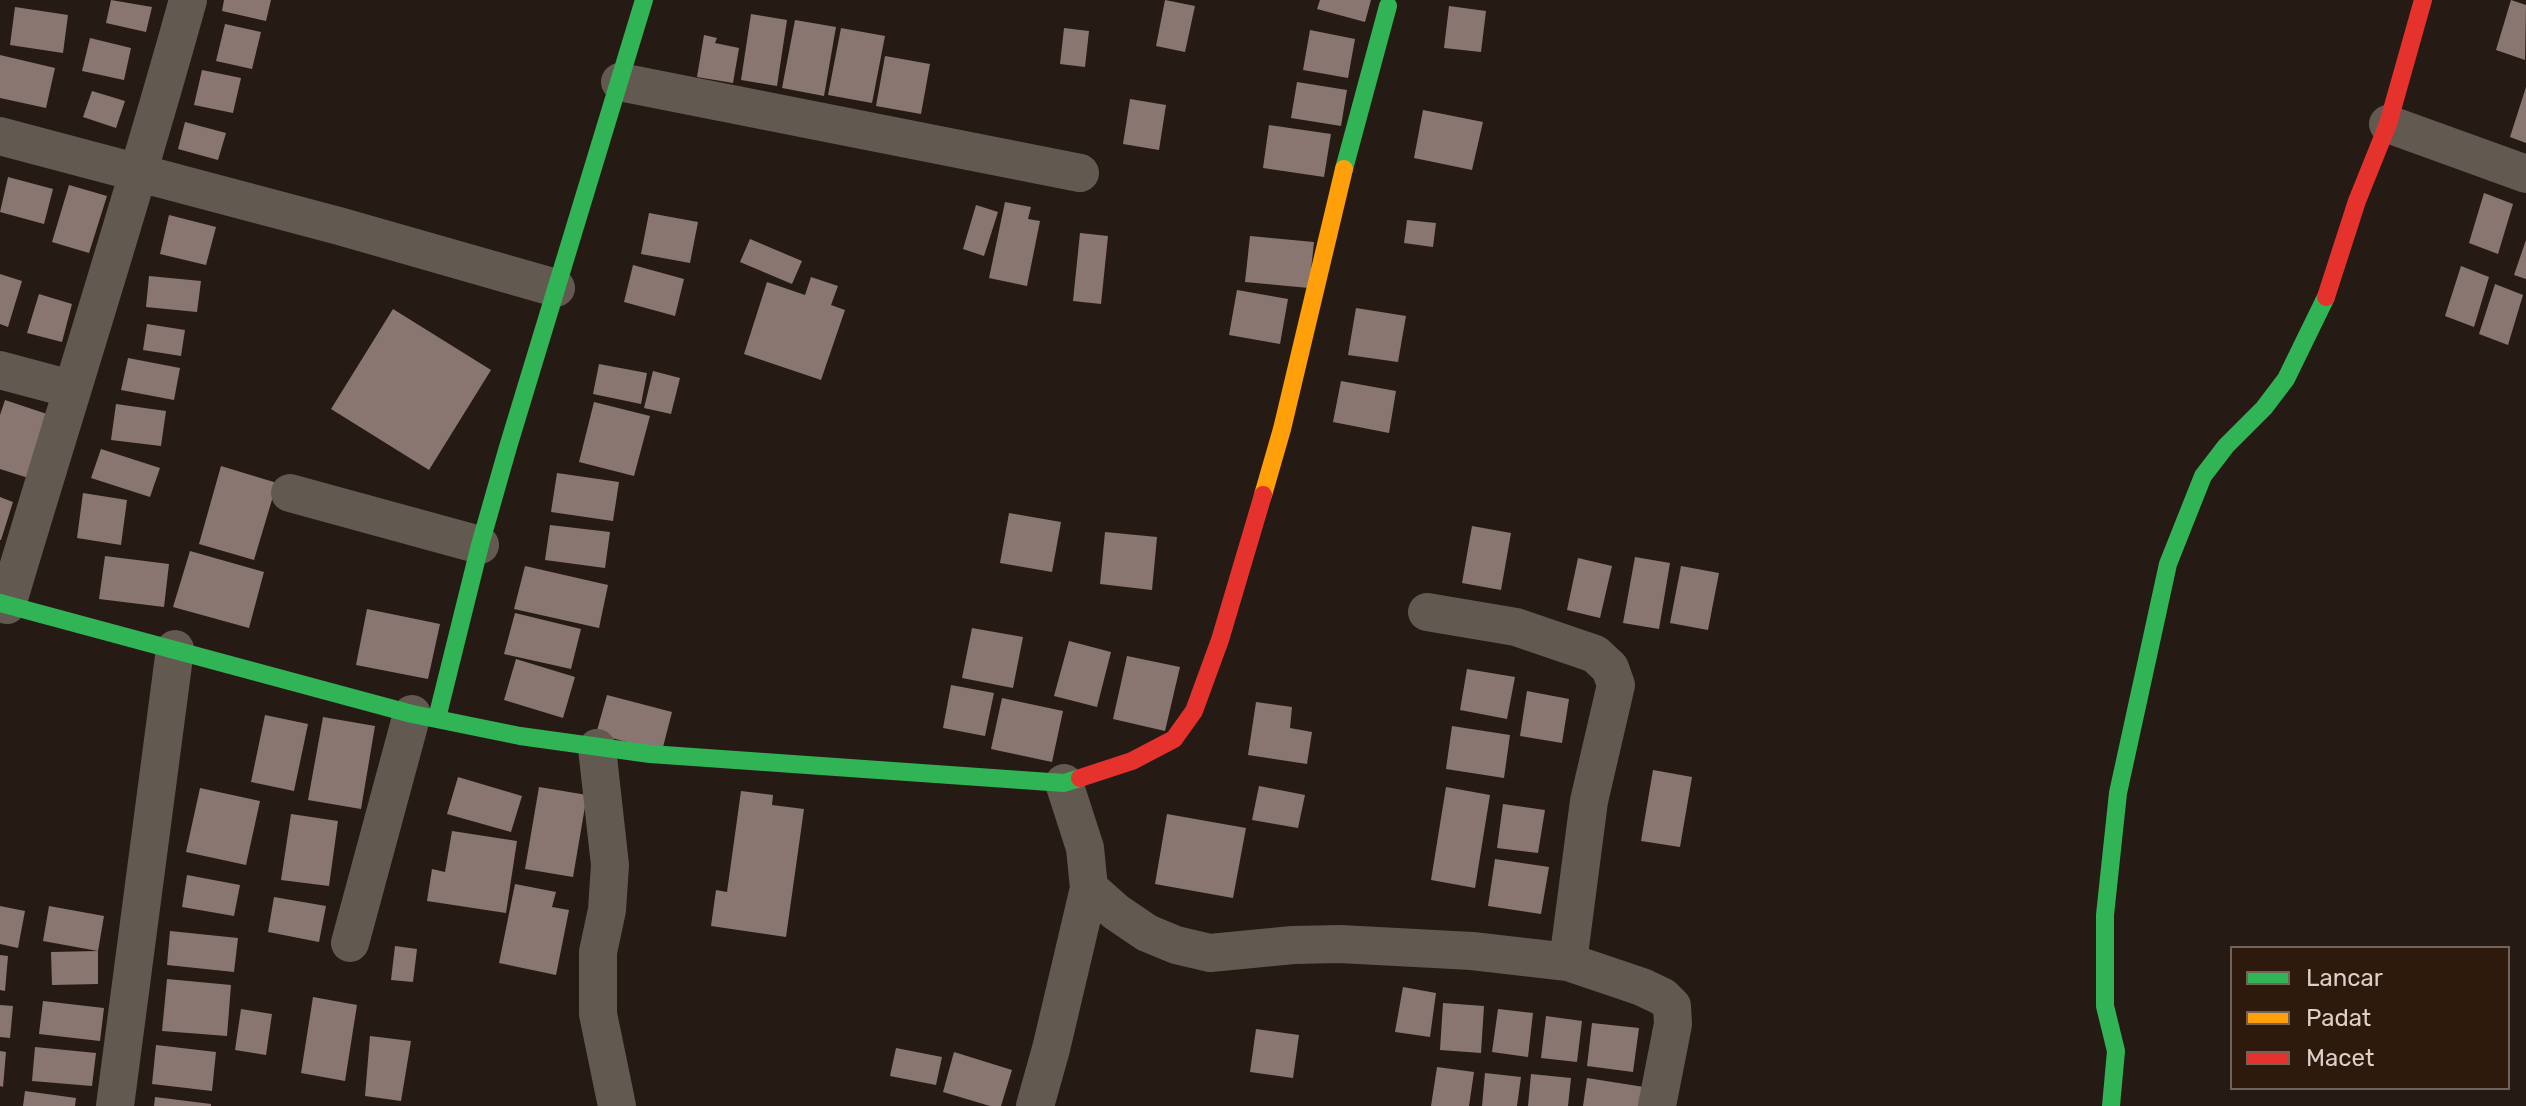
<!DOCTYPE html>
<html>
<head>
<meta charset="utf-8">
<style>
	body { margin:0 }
	#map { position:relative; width:2526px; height:1106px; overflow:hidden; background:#261b14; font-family:Rubik,sans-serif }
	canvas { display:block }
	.legend { position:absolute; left:2230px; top:946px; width:280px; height:144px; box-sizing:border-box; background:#2d1a0d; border:2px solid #736257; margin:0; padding:10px 14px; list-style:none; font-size:24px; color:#ddcfc7 }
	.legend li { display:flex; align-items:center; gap:16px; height:40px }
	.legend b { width:40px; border:2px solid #736257 }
</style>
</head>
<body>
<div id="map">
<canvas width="2526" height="1106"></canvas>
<ul class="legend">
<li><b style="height:10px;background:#30b455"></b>Lancar</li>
<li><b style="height:10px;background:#ff9f0a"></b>Padat</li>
<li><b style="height:10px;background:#e5322d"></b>Macet</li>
</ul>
</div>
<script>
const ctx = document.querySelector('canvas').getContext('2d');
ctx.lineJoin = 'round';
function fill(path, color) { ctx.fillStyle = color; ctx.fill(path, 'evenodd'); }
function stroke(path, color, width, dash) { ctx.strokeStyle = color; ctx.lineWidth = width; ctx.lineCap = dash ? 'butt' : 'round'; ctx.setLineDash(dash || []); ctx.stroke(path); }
const building = new Path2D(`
	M111,0L152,7L146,32L106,23Z
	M224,0H271L266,21L222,11Z
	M1165,0L1195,6L1185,52L1156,46Z
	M1320,0H1371L1365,22L1317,9Z
	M2511,0L2526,5L2525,60L2496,50Z
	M1449,6L1486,11L1481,52L1444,48Z
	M15,7L68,15L63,53L10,45Z
	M751,14L787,20L777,86L741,80Z
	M795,20L836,27L824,96L782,88Z
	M225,24L261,32L252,69L216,61Z
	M841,28L885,36L872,103L828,95Z
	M1064,28L1089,31L1085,67L1060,64Z
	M1310,30L1355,39L1348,78L1303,70Z
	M704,35L717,38L715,43L739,48L733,83L697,77Z
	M90,38L131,48L124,80L82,71Z
	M0,55L55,68L46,108L0,98Z
	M885,56L930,64L921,114L876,106Z
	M202,70L241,78L233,113L194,105Z
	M1297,82L1347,90L1341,126L1291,118Z
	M2526,87V143L2510,137Z
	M92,91L125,101L116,128L83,117Z
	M1130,99L1166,105L1159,150L1123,144Z
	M1423,110L1483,122L1472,170L1414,158Z
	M185,122L226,133L218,160L178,149Z
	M1269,125L1331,134L1324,177L1263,168Z
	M8,177L53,189L44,224L0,212Z
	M69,185L107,196L89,253L52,242Z
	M2484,193L2513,204L2498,254L2469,243Z
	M1005,202L1031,207L1028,219L1040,221L1027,286L989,278Z
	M976,205L998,212L984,256L963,249Z
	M649,213L698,222L690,263L641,254Z
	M169,215L216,227L206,265L160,254Z
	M1407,220L1436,223L1433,247L1404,243Z
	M1080,233L1108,236L1101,304L1073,301Z
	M1250,236L1314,242L1309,288L1245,282Z
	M750,239L802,261L792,284L740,262Z
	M2526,240V279L2514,275Z
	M633,265L684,279L675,316L624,302Z
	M2461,266L2489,277L2474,327L2445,316Z
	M0,274L22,281L8,327L0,324Z
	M149,276L201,281L197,312L146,307Z
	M811,277L838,286L831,305L845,310L821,380L744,354L767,282L805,295Z
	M2495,284L2523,295L2508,345L2479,334Z
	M1237,290L1288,299L1280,344L1229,335Z
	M39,294L72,304L62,342L27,333Z
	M1356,308L1406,316L1398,362L1348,355Z
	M393,309L491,370L429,470L331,409Z
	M147,324L185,330L181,356L143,350Z
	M128,358L180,368L174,400L121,390Z
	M599,364L647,373L641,404L593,394Z
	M653,371L680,378L671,414L644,408Z
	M1341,381L1396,391L1389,433L1333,422Z
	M5,400L59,418L38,481L0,469V415Z
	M594,402L650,416L634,476L579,462Z
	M116,404L166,411L161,446L111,440Z
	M101,449L160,468L150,497L91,478Z
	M221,466L277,483L254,560L199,544Z
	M557,473L619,482L613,521L551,512Z
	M83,493L127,500L121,545L77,538Z
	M0,497L13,502L1,540H0Z
	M1009,513L1061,522L1052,572L1000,563Z
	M550,525L610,532L605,568L545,560Z
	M1472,526L1511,533L1501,590L1462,583Z
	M1105,532L1157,537L1152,590L1100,584Z
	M190,551L264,572L249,628L173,607Z
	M105,556L169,564L164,607L99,599Z
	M1635,557L1670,563L1659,629L1623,623Z
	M1578,558L1612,566L1600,618L1567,610Z
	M525,566L608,585L599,628L514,609Z
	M1681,566L1719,573L1708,630L1670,623Z
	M367,609L440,624L428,679L356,665Z
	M515,613L581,629L571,669L504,654Z
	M972,628L1023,637L1013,688L962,678Z
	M1069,641L1111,652L1097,707L1054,696Z
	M1127,656L1180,667L1165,731L1113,719Z
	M516,659L575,677L563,718L504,700Z
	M1467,669L1515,677L1507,719L1460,710Z
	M951,685L994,693L985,736L943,728Z
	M1527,691L1569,699L1562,743L1520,736Z
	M607,695L672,712L662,751L596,734Z
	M1002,698L1063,711L1052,762L991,749Z
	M1256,702L1292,707L1290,728L1312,732L1307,764L1248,755Z
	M265,715L308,724L294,791L251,782Z
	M323,717L375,726L361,809L308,800Z
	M1452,726L1510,735L1504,778L1446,769Z
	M1653,770L1692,777L1680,847L1641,841Z
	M458,777L522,796L511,832L447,814Z
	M1259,786L1305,795L1298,828L1252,820Z
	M539,787L587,795L573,877L525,869Z
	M1446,787L1490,795L1475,888L1431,880Z
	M200,788L260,801L246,865L186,852Z
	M741,791L773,795L772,805L804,809L786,937L711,926L716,890L727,892Z
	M1503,804L1545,810L1538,853L1497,848Z
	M291,814L338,821L329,886L281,880Z
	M1167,814L1246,828L1233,898L1155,884Z
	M452,831L517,841L506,913L427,901L432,869L445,872Z
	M1495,859L1549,867L1541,914L1488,906Z
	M187,875L240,885L234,916L182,907Z
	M515,884L556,892L552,907L569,910L556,975L499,963Z
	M274,897L326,906L319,942L268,932Z
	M0,906L25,911L18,948L0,944Z
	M49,906L104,916L98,951L43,941Z
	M170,931L238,938L234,972L167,965Z
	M395,946L417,949L413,982L391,980Z
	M98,951V984L52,985L51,952Z
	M0,955L8,956L5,991L0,990Z
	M167,979L231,985L227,1036L162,1031Z
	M1403,987L1436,993L1430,1037L1395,1032Z
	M313,997L357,1005L345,1081L301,1073Z
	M43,1001L104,1008L100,1041L39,1034Z
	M1443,1003L1484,1006L1481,1053L1440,1050Z
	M0,1005L13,1006L10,1038L0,1037Z
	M241,1009L272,1014L266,1055L235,1050Z
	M1498,1009L1533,1013L1528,1057L1492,1052Z
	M1546,1016L1582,1021L1577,1062L1541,1058Z
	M1592,1023L1639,1028L1633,1072L1587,1066Z
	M1256,1029L1299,1035L1293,1078L1250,1072Z
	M370,1036L411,1041L401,1101L365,1096Z
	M156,1045L216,1052L212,1091L152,1084Z
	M35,1047L96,1053L92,1086L32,1081Z
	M896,1048L942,1057L936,1085L890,1076Z
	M0,1051L6,1052L3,1087L0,1086Z
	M954,1052L1012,1070L1001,1106H990L943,1092Z
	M1437,1067L1474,1072L1469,1106H1431Z
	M1485,1073L1521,1077L1517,1106H1482Z
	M1531,1074L1571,1078L1568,1106H1528Z
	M1587,1078L1644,1087L1641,1106H1583Z
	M25,1091L76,1098L75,1106H23Z
	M155,1097L211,1104V1106H154Z`);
const street = new Path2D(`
	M620,82L1080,173
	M2388,124L2526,174
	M0,136L339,226L556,288
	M0,370L71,389
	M290,493L480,545
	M7,605C67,403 132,203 188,0
	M1427,612L1516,627L1595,654L1610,668L1616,685L1589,801L1568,962
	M597,748L610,865L607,910L598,952V1014L617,1106
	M1089,888L1116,912L1147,933L1176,945L1210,953L1293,945L1340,944L1472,951L1568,962L1642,987L1663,997L1672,1006L1673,1024L1657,1106
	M350,943L412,714
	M115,1106L175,649
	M1035,1106L1051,1049L1089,888L1085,848L1064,783`);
const fast = new Path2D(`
	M1344,169L1388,6
	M0,603L412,714L520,736L650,754L1064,783L1080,778
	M437,718L480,545L508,447L644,0
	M2111,1106L2116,1051L2105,1006V915L2118,793L2168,564L2203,476L2226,446L2264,408L2286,379L2326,297`);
const slow = new Path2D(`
	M1263,495L1282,429L1344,169`);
const jam = new Path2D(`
	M2326,297L2357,201L2388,124L2423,0
	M1080,778L1132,761L1174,739L1194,711L1220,640L1263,495`);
fill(building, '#8a7670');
stroke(street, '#625a51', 38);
stroke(fast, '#30b455', 18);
stroke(slow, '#ff9f0a', 18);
stroke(jam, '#e5322d', 18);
</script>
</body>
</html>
